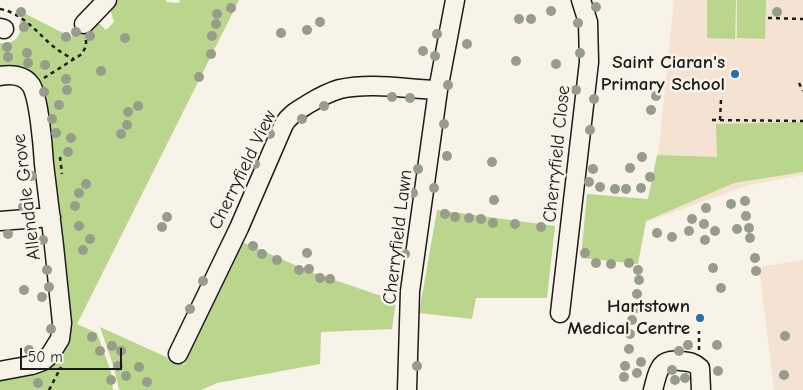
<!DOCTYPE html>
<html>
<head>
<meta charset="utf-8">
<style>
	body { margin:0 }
	#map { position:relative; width:803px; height:390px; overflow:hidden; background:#f7f3e8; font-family:"Comic Neue",sans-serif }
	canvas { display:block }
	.scale { position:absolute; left:20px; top:348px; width:102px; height:22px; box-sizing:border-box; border:2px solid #1c1c1c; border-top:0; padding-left:6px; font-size:15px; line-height:18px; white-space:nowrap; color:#1c1c1c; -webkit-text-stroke:4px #f7f3e8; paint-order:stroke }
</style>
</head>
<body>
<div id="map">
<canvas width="803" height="390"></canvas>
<div class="scale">50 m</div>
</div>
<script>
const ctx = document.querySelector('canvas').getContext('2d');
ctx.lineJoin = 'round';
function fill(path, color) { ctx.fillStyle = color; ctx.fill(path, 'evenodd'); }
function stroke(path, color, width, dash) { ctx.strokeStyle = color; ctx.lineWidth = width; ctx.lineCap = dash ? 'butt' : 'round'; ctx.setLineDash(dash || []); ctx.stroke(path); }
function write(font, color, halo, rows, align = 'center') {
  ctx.font = font + ' "Comic Neue",sans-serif'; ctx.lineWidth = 5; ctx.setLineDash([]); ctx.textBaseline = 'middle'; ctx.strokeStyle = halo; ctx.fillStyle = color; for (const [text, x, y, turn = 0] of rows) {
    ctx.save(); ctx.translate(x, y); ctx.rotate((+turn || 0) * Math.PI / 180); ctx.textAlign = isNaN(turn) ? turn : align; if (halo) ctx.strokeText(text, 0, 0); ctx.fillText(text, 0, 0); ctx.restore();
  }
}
const built = new Path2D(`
	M674,0H803V175L749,185L646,222L648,199L659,148Z
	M803,260V390H774L759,267Z`);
const green = new Path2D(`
	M115,0H166V2L179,3L180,0H239L77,324L97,333L111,372L113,390H0V379L40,372L49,366L61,351L40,93L0,70V43C10,44 17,41 20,32L19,28L22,12L63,33L67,39L96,24H100L106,30L114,22L110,9Z
	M707,0H736L735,39L707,38Z
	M737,0H766L765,39L737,38Z
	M803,122V172L734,183L646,221L638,264L581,258L587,194L648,199L657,155L717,157L716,124Z
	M437,210L555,226L547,298H476L472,319L419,313Z
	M240,241L311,272L396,301L392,329L321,332L320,364L217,383L201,390H119L114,368L100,327L184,365Z`);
const path = new Path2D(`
	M0,9C23,13 37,33 54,47C60,52 67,56 74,59
	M768,18L803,19
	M44,78L82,54L86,46V38
	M799,83L803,91
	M712,120L803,121
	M720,120L721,100
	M60,157L62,174
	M699,350V331
	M49,390L61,367`);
const minor = new Path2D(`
	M84,24L107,0
	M0,28L4,29
	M0,76C11,74 24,75 31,85C39,98 43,147 44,164C51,217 57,270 62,323L60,339L50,355L43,361L32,365L0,371
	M0,221L51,217
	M560,313L589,62L588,22L581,0
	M178,354L239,228L284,124C290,114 299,110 308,104C318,98 329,92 340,89C371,82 407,89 438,90
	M407,390L410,291L438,90L455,0
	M653,390C658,372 658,358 681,361C689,362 694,362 700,368L701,390`);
const trees = [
	[596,7],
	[231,8],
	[551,11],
	[21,12],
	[777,12],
	[217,14],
	[519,19],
	[531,19],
	[320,22],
	[578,23],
	[216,24],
	[24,27],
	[307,30],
	[76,32],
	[281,33],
	[437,34],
	[90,36],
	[212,36],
	[66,37],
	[125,38],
	[467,44],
	[7,47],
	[423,51],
	[27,53],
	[580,53],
	[211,54],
	[435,56],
	[8,57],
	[516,61],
	[28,63],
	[556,64],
	[45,65],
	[101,71],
	[199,77],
	[66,79],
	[448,85],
	[67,90],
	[576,90],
	[44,92],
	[656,96],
	[392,97],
	[410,98],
	[594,99],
	[59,105],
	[138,106],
	[324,106],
	[651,110],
	[128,112],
	[52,119],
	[302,119],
	[444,124],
	[127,125],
	[590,130],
	[56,133],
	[121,134],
	[270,134],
	[71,138],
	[68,152],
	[447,156],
	[642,157],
	[492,162],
	[255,164],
	[630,168],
	[418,169],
	[593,169],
	[32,176],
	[650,177],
	[589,182],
	[86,184],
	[600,187],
	[434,188],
	[641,188],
	[615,189],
	[626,189],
	[79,193],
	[413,193],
	[494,200],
	[745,201],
	[731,204],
	[75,206],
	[23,207],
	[706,208],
	[445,214],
	[746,216],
	[167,217],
	[455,217],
	[469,218],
	[481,219],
	[692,219],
	[493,223],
	[515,224],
	[704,224],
	[79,226],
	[162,227],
	[541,227],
	[749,228],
	[737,229],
	[689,231],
	[715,231],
	[657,233],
	[8,234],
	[672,237],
	[750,238],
	[90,239],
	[43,240],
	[705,240],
	[253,246],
	[83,250],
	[307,253],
	[585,253],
	[262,254],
	[405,254],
	[755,258],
	[277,260],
	[596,263],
	[629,263],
	[611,264],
	[713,268],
	[309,269],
	[47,270],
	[299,270],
	[638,270],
	[756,271],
	[320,278],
	[330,279],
	[639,280],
	[203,281],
	[49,287],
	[721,288],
	[24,290],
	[637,294],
	[42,297],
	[636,308],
	[190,309],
	[632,320],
	[51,329],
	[630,334],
	[785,336],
	[92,337],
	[688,345],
	[717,345],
	[112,346],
	[629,349],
	[29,350],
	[100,351],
	[121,351],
	[679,351],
	[641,362],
	[118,366],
	[417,366],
	[625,366],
	[139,367],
	[672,370],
	[718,371],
	[637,373],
	[784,375],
	[126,376],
	[624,377],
	[685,378],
	[111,380],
	[675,380],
	[147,382],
	[38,383]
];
const markers = [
	[735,74,5,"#1f6fb2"],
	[700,318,5,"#1f6fb2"]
];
const poiNames = [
	["Saint Ciaran's",725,63],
	["Primary School",725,85],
	["Hartstown",690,307],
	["Medical Centre",690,329]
];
const streetNames = [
	["Cherryfield Close",557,154,-84],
	["Cherryfield View",243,170,-64],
	["Allendale Grove",27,197,-97],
	["Cherryfield Lawn",398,237,-83]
];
fill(built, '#f4e3d2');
fill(green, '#bad68d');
stroke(minor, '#1c1c1c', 21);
stroke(path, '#1c1c1c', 2.5, [4, 4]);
stroke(minor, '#f7f3e8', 18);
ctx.fillStyle = '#989c8a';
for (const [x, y] of trees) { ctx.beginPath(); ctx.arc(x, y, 5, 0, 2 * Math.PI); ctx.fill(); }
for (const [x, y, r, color] of markers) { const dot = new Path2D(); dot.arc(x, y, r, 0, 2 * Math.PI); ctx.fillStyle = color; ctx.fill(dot); stroke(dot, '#f7f3e8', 2); }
write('bold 19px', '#1c1c1c', '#f7f3e8', poiNames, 'right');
write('19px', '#1c1c1c', '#f7f3e8', streetNames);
</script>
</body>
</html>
